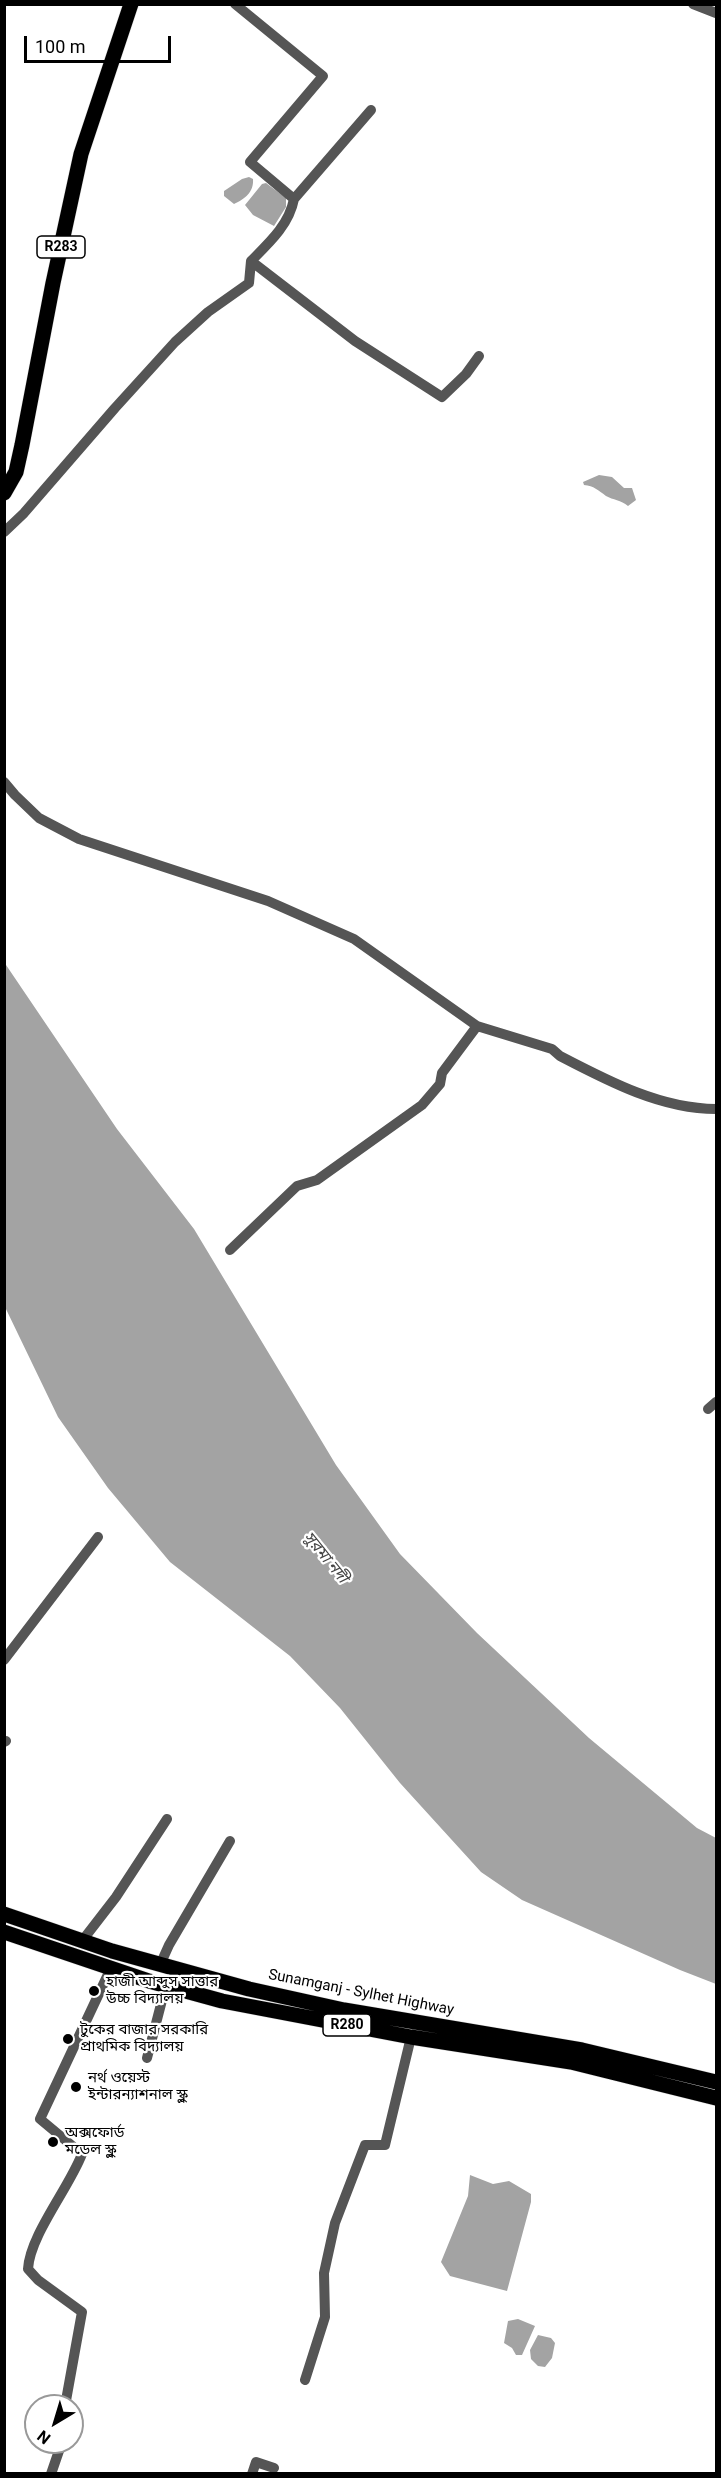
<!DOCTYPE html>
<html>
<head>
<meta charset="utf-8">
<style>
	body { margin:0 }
	#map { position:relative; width:721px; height:2478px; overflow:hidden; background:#fff; font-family:Roboto,sans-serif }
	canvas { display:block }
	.frame { position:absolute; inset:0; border:6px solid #000; pointer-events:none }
	.north { position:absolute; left:24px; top:2394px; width:60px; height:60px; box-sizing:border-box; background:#fff; border:2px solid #999; border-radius:50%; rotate:218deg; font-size:16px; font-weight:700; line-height:24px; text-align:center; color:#000 }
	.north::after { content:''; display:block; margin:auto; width:21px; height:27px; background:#000; clip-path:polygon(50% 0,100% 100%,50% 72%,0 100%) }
	.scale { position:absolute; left:24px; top:36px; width:147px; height:27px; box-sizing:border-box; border:3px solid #000; border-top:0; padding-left:8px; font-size:18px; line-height:21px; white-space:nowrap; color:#000; -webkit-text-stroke:4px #fff; paint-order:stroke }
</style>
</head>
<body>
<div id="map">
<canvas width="721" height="2478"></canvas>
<div class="frame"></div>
<div class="north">N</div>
<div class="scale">100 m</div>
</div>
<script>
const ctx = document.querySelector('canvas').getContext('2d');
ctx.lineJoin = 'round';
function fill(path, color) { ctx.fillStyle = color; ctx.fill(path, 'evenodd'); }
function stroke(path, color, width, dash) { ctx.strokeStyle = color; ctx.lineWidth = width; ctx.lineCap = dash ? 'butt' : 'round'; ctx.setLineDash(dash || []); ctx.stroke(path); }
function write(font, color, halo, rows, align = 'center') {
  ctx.font = font + ' Roboto,"Noto Sans Bengali",sans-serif'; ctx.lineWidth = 4.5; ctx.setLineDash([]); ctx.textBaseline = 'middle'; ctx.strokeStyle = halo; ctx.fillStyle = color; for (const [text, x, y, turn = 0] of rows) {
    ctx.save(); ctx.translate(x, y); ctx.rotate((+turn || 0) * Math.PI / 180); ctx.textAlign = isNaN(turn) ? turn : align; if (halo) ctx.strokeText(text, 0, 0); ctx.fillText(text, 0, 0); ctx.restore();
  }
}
const water = new Path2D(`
	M249,177L253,179C254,192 245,199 234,204L224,196V191L242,179Z
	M266,183L286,198V207L274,226L253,215L245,205L262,184Z
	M599,475L612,477L624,488H632L636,500L628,506C621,500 613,500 606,496C598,490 594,486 584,485L583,482Z
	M4,962L117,1129L194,1229L336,1465L400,1554L477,1633L589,1738L697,1828L716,1838V1984L680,1970L522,1900L481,1872L400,1783L340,1708L290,1656L170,1562L108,1488L58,1417L5,1307Z
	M470,2175L493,2184L509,2181L531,2194V2202L507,2291L450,2276L441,2262L468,2196Z
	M518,2319L535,2326L522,2355H516L512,2348L504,2343L508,2321Z
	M538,2335L551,2338L555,2343L552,2358L545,2367L538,2366L531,2359L530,2350Z`);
const street = new Path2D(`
	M235,4L323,76L250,162L294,199
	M693,4L716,13
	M251,261L355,341L442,397L466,374L479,356
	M4,532L24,513L115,408L175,342L208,312L249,283L251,261C269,243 289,225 294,199L371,110
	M4,782L15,795L39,818L79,839L268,901L354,939L477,1026L552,1049L560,1056C608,1081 661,1109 716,1109
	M230,1250L297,1186L317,1180L422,1105L440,1084L442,1073L477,1026
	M708,1409L716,1402
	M4,1660L98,1537
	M4,1742L6,1741
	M82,1941L116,1897L167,1819
	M160,1965L169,1945L230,1841
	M147,2058L166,1985
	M305,2380L325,2317L324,2273L335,2223L365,2145H385L411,2037
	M65,2406L82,2312L38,2280L28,2269C30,2235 69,2188 82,2154L40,2119L111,1968
	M51,2474L62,2442
	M252,2474L256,2462L274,2468`);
const primary = new Path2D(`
	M4,493L16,472L22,445L53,283L81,154L131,4
	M4,1914L112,1951L249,1989L344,2010L582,2050L716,2082
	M4,1932L149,1981L222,2001L411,2037L571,2062L716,2098`);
const markers = [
	[94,1991,6,"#000"],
	[68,2039,6,"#000"],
	[76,2087,6,"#000"],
	[53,2142,6,"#000"]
];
const shields = [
	[61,247,48],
	[347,2025,48]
];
const shieldNames = [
	["R283",61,247],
	["R280",347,2025]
];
const poiNames = [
	["হাজী আব্দুস সাত্তার",106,1982],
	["উচ্চ বিদ্যালয়",106,1999],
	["টুকের বাজার সরকারি",80,2030],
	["প্রাথমিক বিদ্যালয়",80,2047],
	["নর্থ ওয়েস্ট",88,2078],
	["ইন্টারন্যাশনাল স্কুল",88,2095],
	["অক্সফোর্ড",65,2133],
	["মডেল স্কুল",65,2150]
];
const streetNames = [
	["Sunamganj - Sylhet Highway",361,1993,11]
];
const waterNames = [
	["সুরমা নদী",325,1558,51]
];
fill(water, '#a3a3a3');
stroke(primary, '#dbdbdb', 16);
stroke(street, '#555', 10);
stroke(primary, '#000', 15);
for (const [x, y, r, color] of markers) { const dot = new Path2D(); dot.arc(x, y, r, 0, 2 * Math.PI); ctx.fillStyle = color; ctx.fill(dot); stroke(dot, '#fff', 2); }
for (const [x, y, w] of shields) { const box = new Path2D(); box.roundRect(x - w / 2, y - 11, w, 22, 4.5); ctx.fillStyle = '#fff'; ctx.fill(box); stroke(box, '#000', 1.5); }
write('bold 14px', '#000', null, shieldNames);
write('15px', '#000', '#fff', poiNames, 'left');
write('15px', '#000', '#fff', streetNames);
write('italic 16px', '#444', '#fff', waterNames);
</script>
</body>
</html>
